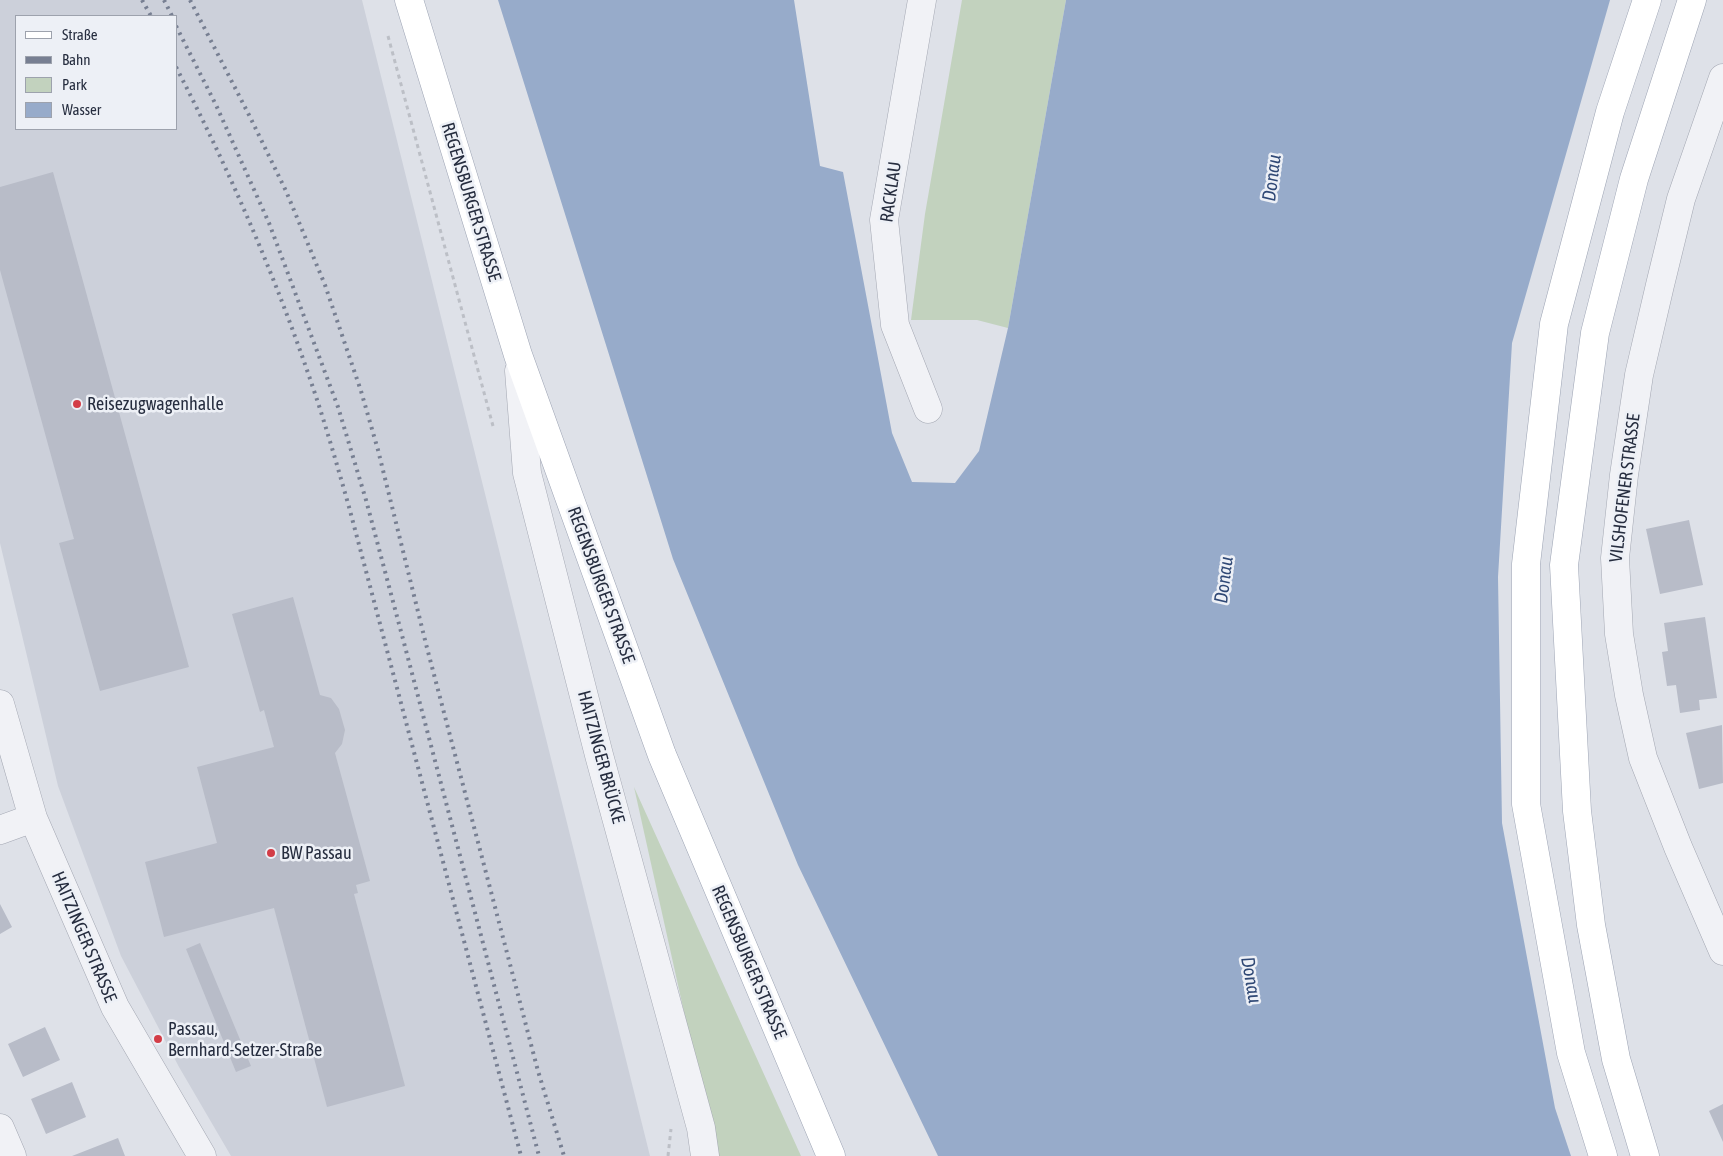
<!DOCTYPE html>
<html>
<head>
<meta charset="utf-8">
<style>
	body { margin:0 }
	#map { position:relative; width:1723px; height:1156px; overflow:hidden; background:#dee1e8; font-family:"Asap Condensed",sans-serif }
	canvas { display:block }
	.legend { position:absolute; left:15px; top:15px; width:162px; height:115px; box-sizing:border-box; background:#edf0f6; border:1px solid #9da2ad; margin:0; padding:6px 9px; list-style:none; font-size:15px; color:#262d3f }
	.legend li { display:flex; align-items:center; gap:10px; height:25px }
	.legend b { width:25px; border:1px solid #9da2ad }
</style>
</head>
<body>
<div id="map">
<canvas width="1723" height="1156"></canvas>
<ul class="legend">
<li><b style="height:6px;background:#fff"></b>Straße</li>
<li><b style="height:6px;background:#777f92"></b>Bahn</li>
<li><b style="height:14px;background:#c2d2be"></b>Park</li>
<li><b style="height:14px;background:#97abca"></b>Wasser</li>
</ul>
</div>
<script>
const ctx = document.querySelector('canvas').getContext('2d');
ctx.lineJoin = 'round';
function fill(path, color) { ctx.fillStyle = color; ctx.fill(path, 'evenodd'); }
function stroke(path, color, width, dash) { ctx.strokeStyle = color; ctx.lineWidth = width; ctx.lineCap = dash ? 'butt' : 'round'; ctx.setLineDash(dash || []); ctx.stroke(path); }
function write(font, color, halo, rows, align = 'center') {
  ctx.font = font + ' "Asap Condensed",sans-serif'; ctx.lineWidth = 5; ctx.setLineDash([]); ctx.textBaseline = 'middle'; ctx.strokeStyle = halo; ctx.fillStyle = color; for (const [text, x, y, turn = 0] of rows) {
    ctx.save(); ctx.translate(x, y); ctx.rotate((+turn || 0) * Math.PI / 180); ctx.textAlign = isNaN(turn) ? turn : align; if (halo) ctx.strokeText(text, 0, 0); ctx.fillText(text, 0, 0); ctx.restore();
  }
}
const built = new Path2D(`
	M0,0H362L650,1156H231L179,1067L121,956L58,786L0,543ZM16,16H176V129H16Z`);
const green = new Path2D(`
	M962,0H1066L1008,328L977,320H911L925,214Z
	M634,787L801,1156H716Z`);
const water = new Path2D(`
	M498,0H794L820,166L843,172L892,433L912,482L955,483L979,451L1008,328L1066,0H1610L1512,343L1498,577L1502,823L1555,1108L1571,1156H938L798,865L673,559Z`);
const building = new Path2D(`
	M53,172L189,667L100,691L59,543L74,539L0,270V187Z
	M1689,520L1703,585L1660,594L1646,529Z
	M293,597L320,695L331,698L339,709L345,730L342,744L335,753L370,881L356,885L358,893L354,894L405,1086L327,1107L274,908L164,937L145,862L217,843L197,767L274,747L264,710L260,712L232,614Z
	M1705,617L1717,698L1699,700L1700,710L1680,713L1676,685L1667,686L1662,652L1668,651L1664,623Z
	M1722,725L1723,783L1699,789L1686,733Z
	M0,904L12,927L0,934Z
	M200,943L251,1066L236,1072L186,949Z
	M45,1027L60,1060L23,1077L8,1044Z
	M72,1082L86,1117L46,1134L31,1099Z
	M1723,1104V1142L1709,1111Z
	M118,1138L125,1156H72Z`);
const path = new Path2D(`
	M388,36L493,426
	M668,1156L671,1129`);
const minor = new Path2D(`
	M922,0L884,220L895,325L928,409
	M519,371L527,473L599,755L701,1128L705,1156
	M0,704L33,818L115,1007L202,1156
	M0,830L33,818
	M0,1128L12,1156`);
const tertiary = new Path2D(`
	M1723,78L1681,199L1660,285L1639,375L1624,475L1615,558L1619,634L1629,695L1643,758L1678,847L1723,951`);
const primary = new Path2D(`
	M409,0L518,355L662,755L831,1156
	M1603,1156L1571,1053L1526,804V564L1554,324L1610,112L1647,0
	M1645,1156L1616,1059L1591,925L1577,811L1564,565L1595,333L1634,179L1692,0`);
const rail = new Path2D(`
	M142,0L151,16
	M164,0L172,16
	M190,0L250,117L286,191L325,285L361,391L378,450L426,644L538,1071L564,1156
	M176,26L216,105L269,223L338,407L366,500L403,639L539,1156
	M176,67C233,177 283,294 321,412C331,444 340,475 349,507L521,1156`);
const markers = [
	[77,404,5,"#d33d47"],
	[271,853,5,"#d33d47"],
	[158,1039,5,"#d33d47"]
];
const streetNames = [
	["RACKLAU",891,192,-82],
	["REGENSBURGER STRASSE",471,202,73],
	["VILSHOFENER STRASSE",1625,488,-83],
	["REGENSBURGER STRASSE",601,585,70],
	["HAITZINGER BRÜCKE",601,757,75],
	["HAITZINGER STRASSE",84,937,67],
	["REGENSBURGER STRASSE",749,962,67]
];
const poiNames = [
	["Reisezugwagenhalle",87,404],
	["BW Passau",281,853],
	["Passau,",168,1029],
	["Bernhard-Setzer-Straße",168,1050]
];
const waterNames = [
	["Donau",1272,178,-83],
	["Donau",1224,580,-83],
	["Donau",1251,980,80]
];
fill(built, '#ccd0da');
fill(green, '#c2d2be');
fill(water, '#97abca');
fill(building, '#b8bcc8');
stroke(minor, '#a3a7b2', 29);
stroke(tertiary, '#a3a7b2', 29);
stroke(primary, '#9da4b4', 29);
stroke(path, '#bcbfc6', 3, [4, 4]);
stroke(minor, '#f1f2f6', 28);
stroke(tertiary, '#f1f2f6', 28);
stroke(primary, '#fff', 28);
stroke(rail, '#777f92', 4, [2.5, 5]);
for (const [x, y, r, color] of markers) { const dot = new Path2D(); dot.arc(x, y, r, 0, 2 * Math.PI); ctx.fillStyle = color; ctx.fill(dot); stroke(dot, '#edf0f6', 2); }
write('18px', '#262d3f', '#edf0f6', streetNames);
write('18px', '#262d3f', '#edf0f6', poiNames, 'left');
write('italic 19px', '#2f4875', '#edf0f6', waterNames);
</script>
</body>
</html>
